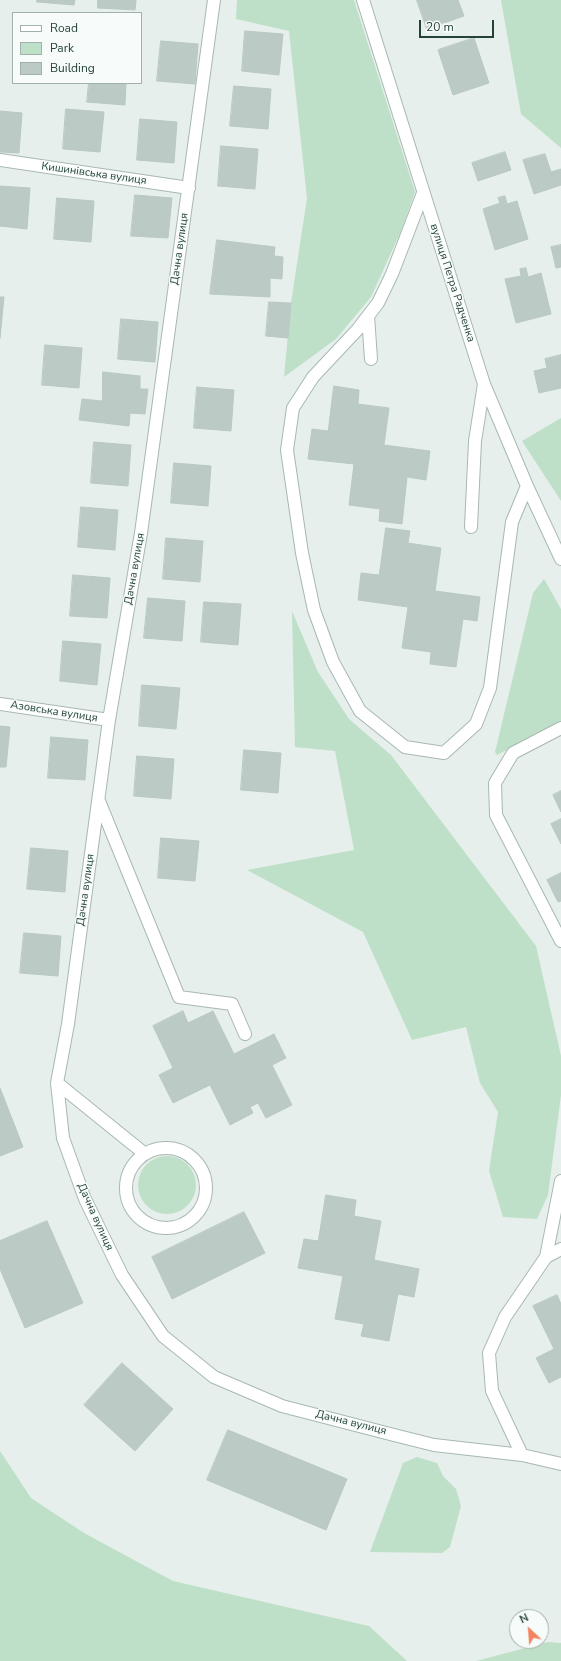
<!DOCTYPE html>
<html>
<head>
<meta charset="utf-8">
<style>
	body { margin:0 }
	#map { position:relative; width:561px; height:1661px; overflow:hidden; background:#e6efeb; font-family:"Nunito Sans",sans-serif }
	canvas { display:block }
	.legend { position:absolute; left:12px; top:12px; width:130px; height:72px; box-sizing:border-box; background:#f7fbf9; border:1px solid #a3b1ad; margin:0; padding:5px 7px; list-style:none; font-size:12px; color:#24423a }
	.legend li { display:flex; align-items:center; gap:8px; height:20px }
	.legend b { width:20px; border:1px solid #a3b1ad }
	.north { position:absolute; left:509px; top:1609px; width:40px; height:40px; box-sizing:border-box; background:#f7fbf9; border:1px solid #a3b1ad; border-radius:50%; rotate:334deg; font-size:11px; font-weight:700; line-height:16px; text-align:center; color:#24423a }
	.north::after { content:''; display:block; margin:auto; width:14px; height:18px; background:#f4845f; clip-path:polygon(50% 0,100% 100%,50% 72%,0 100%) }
	.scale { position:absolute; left:419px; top:20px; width:75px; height:18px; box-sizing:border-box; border:2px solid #24423a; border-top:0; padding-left:5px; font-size:12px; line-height:14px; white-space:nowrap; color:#24423a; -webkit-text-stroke:3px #f7fbf9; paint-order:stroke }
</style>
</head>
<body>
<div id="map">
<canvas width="561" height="1661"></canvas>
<ul class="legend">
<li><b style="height:5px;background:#fff"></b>Road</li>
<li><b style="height:11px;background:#bfe0c8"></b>Park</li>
<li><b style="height:11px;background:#bbcac4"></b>Building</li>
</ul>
<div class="north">N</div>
<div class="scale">20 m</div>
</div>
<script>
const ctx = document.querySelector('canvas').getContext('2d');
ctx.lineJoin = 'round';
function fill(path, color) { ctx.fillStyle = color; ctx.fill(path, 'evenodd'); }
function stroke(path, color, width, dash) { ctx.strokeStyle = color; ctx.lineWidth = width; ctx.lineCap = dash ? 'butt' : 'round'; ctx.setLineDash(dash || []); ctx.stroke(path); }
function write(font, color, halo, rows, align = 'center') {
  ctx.font = font + ' "Nunito Sans",sans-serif'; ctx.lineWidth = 3; ctx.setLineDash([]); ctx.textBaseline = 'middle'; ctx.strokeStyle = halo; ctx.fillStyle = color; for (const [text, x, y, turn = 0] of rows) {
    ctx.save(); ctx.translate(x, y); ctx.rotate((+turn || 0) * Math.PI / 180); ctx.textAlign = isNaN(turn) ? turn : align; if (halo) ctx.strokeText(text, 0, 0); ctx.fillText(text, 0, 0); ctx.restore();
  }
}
const green = new Path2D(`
	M237,0H354L415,192L401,231L371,297L336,339L284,377L291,303L307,198L289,31L236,19Z
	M501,0H561V148L521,114Z
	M561,418V501L522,441Z
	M544,579L561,609V722L497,755L495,752L533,593Z
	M292,611L318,672L349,719L391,755L536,946L561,1056V1095L548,1195L537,1219L503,1217L489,1171L498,1112L480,1083L466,1027L412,1040L363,932L247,870L354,850L335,751L295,747Z
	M138 1185a29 29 0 1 1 58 0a29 29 0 1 1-58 0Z
	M0,1451L31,1498L84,1533L173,1581L369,1626L407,1661H0Z
	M417,1457L437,1463L443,1476L456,1489L461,1506L450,1547L442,1553L370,1552L403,1463Z
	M548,1642L561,1643V1661H476Z`);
const building = new Path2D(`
	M37,0H75L74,5L37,2Z
	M98,0H136L135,10L98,8Z
	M417,0H458L464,16L427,29Z
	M245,31L283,34L279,75L242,71Z
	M474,38L489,83L453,95L438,50Z
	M161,41L198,44L195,84L157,81Z
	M89,83H126L125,105L87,102Z
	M234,86L271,89L268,129L230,126Z
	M66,109L104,112L100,152L63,149Z
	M0,111L22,113L19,153L0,152Z
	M140,119L177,122L174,163L137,160Z
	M221,146L258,149L255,189L218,186Z
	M505,152L511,170L478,181L472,163Z
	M545,154L551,172L561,169V185L534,194L523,160Z
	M0,186L30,188L27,229L0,226Z
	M135,195L172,198L168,238L131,236Z
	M505,196L507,204L517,201L528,239L495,250L483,209L500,203L498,198Z
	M57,198L94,201L91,242L54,239Z
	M217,240L275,247L274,256L283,257L282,279L270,278V297L210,294Z
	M561,245V267L556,268L551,247Z
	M526,268L528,277L541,273L551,314L516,323L505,279L521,276L520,269Z
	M0,297H4L0,338Z
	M269,302L291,303L288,338L266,336Z
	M121,319L158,322L155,362L118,359Z
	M45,345L82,348L79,388L42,385Z
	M561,355V388L539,393L534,371L547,368L545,359Z
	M103,372L140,376V389H148L145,414L130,413L129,426L79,420L82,399L102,401Z
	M334,386L359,390L358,404L389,408L384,445L430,451L426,480L407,477L402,524L379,521L380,509L349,505L354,464L308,459L312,429L328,431Z
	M197,387L234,390L231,431L194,428Z
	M94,442L131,445L128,486L91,483Z
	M174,463L211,466L208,506L171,503Z
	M81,507L118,510L115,550L78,547Z
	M386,528L410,531L408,543L441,548L435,591L480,597L477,621L463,619L456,667L430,664L431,652L402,648L408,607L358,600L361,573L379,575Z
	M166,538L203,541L200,582L163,579Z
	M73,575L110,578L107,618L70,616Z
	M148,598L185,601L182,641L144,638Z
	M204,602L241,604L238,645L201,642Z
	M63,641L101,644L97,685L60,681Z
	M142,685L180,688L176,729L139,726Z
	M0,726L10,727L6,767H0Z
	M51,737L88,740L85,780L48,778Z
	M244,750L281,753L278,793L241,790Z
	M137,756L174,759L171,799L134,796Z
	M561,791V812L553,795Z
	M561,819V844L551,824Z
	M161,838L199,841L195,881L158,878Z
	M31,848L68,851L65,892L27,889Z
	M561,873V901L558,902L547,880Z
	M24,933L61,936L58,976L20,973Z
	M183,1011L188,1023L213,1011L234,1054L274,1034L286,1058L272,1065L292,1105L266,1118L258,1103L250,1107L253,1113L230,1125L210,1085L173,1103L159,1075L173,1068L153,1026Z
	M0,1088L23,1147L0,1156Z
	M326,1195L356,1200L354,1216L381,1221L374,1260L419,1269L414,1297L398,1294L389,1341L361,1336L364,1324L335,1319L343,1276L298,1268L304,1239L318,1241Z
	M244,1212L265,1253L172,1299L152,1257Z
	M47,1221L83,1303L25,1328L0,1269V1241Z
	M557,1295L561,1304V1377L549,1383L536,1358L554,1349L533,1306Z
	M122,1363L173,1409L135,1451L84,1405Z
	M228,1430L347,1479L326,1530L207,1480Z`);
const minor = new Path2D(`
	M214,0L141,533L109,720L68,1024L57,1083L63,1138L85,1199L122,1275L163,1336L214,1377L282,1406L394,1435L434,1445L522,1455L561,1464
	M363,0L484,384L527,486L561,559
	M0,160L189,188
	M423,193L392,274L378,303L358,329L313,377L293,408L287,450L302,553L314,610L333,662L360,711L405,747L444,753L476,724L490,688L512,522L527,486
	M368,316L371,359
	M471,527L475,441L484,384
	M0,704L109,720
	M561,728L513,753L495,783L496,815L561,941
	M99,801L179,997L232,1004L245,1034
	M57,1083L145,1154
	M126 1188a40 40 0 1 1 80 0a40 40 0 1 1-80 0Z
	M546,1257L561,1249
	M522,1455L492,1391L489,1353L505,1317L546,1257L561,1181`);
const streetNames = [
	["Кишинівська вулиця",94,174,8],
	["Дачна вулиця",180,249,-82],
	["вулиця Петра Радченка",452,283,72],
	["Дачна вулиця",135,569,-80],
	["Азовська вулиця",54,712,9],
	["Дачна вулиця",86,890,-82],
	["Дачна вулиця",95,1217,66],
	["Дачна вулиця",351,1423,14]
];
fill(green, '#bfe0c8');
fill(building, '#bbcac4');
stroke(building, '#b8c9c2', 1);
stroke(minor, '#a8b8b2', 14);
stroke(minor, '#fff', 12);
write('11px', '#24423a', '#f7fbf9', streetNames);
</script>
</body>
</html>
